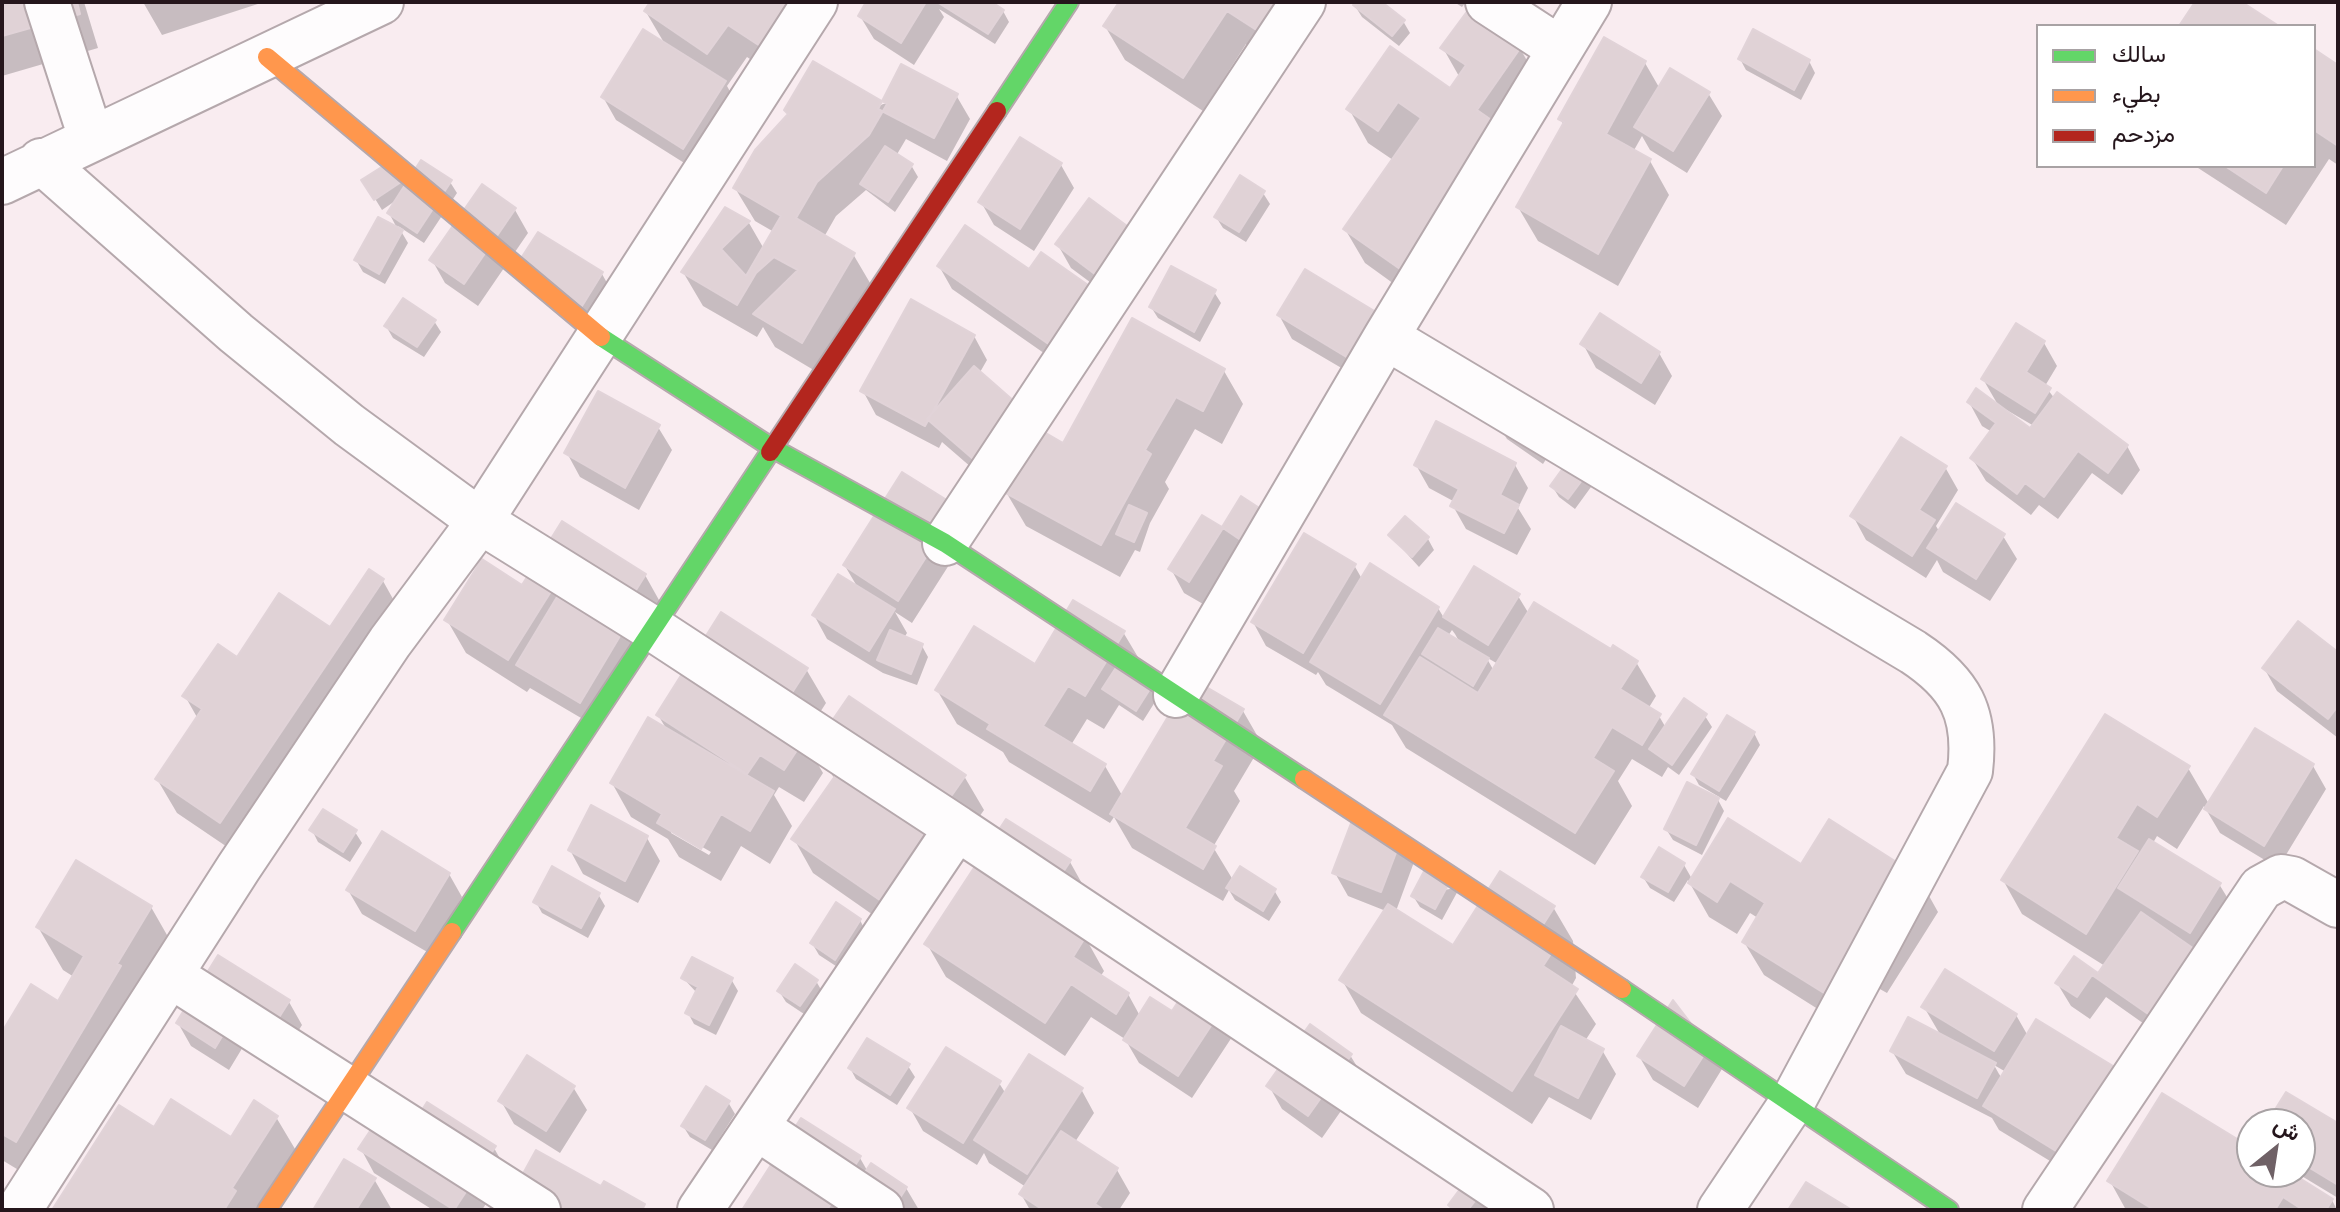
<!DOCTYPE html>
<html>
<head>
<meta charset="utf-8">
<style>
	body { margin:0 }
	#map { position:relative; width:2340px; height:1212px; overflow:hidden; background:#f9ecf0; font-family:"Nunito Sans",Vazirmatn,sans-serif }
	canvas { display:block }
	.frame { position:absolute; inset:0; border:4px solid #25161c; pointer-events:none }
	.legend { position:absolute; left:2036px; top:24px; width:280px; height:144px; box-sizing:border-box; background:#fff; border:2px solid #a8a2a4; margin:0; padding:10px 14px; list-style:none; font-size:24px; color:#25161c }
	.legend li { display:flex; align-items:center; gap:16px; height:40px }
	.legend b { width:40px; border:2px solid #a8a2a4 }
	.north { position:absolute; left:2236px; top:1108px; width:80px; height:80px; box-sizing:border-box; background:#fff; border:2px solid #a8a2a4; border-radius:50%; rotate:30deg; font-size:22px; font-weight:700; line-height:32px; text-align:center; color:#25161c }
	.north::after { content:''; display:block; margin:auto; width:28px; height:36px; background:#6f6166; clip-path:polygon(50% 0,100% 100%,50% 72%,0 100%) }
</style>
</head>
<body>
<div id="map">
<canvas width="2340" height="1212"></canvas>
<div class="frame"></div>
<ul class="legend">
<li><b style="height:10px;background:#63d668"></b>سالك</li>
<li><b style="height:10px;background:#ff974d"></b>بطيء</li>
<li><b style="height:10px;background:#b3261e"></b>مزدحم</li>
</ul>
<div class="north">ش</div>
</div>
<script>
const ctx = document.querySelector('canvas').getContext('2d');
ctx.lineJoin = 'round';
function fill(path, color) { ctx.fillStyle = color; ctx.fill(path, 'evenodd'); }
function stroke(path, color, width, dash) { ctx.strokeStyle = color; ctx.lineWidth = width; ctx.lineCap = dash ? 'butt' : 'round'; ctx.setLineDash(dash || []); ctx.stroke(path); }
const shadow = new Path2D(`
	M2,2H84L98,48L2,76Z
	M143,2H264L162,35Z
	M653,2H832L779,79L747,57L727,86L738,106L697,171L616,120L603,97L666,46L646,12Z
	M869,2H988L1003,11L1009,22L995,44L939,9L944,17L914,65L874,39L860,16Z
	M1121,2H1322L1281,66L1246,44L1203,111L1125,60L1105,26Z
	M1358,2H1379L1403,21L1410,33L1399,46L1362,17L1355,6Z
	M1454,2H1466L1462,7Z
	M1538,26L1521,50L1539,82L1419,302L1365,263L1345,229L1393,160L1368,143L1349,109L1450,91L1460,78L1443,48Z
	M2314,51L2338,67V165L2329,159L2286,225L2195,166H2314Z
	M1740,59L1809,61L1815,73L1801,100L1746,70Z
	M1645,63L1660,89L1708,93L1722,116L1687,173L1650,150L1642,136L1633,152L1650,161L1669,195L1618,286L1538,241L1518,207L1564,125L1560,119Z
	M956,95L970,119L947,161L906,139L896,156L911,165L918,177L895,212L866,190L836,216L824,237L853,254L873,288L822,375L775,347L763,327L757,337L703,306L683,272L726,210L749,223L764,249L774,232L755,221L735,188L883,104Z
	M1061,165L1074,188L1034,251L994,225L981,202Z
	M364,181L450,182L457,193L424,243L398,226L408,243L385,284L363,272L356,260L398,230L389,213L398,199L382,210Z
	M483,187L515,210L528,233L478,306L445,283L432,260Z
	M1263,193L1270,204L1246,242L1223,228L1216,217Z
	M1090,201L1114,300L1071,268L1058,245Z
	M519,266L602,274L615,297L596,328Z
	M939,266L1029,272L1071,372L952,289Z
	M1214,292L1221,303L1200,342L1158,318L1151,307Z
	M1279,315L1393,340L1367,383L1292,339Z
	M434,321L441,332L424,357L393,338L386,326Z
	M974,336L987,360L979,374L994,487L942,442L939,448L876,415L863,391Z
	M2044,343L2057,366L2045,386L2055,399L2127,446L2140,470L2122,495L2092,473L2058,519L2039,505L2031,515L1986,481L1972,458L1992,432L1982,426L1969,402L2030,431L2034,426L1998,405L1983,379Z
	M1583,344L1659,353L1672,376L1655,405L1596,368Z
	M1224,371L1243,404L1222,444L1195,429L1165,482L1169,489L1150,523L1140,552L1135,550L1120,577L1026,526L1006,492L1064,445Z
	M658,427L672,450L639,510L580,477L567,453Z
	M1500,428L1554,447L1543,464L1507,439Z
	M1416,465H1515L1528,488L1518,508L1531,529L1517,555L1466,529L1453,506L1455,502L1429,488Z
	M1650,467L1674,481L1681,493L1630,499Z
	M1945,467L1958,490L1936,526L1940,533L2003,536L2017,559L1990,601L1943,572L1937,560L1926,578L1866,540L1853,516Z
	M1599,476L1575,509L1559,497L1552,486Z
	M1242,498L1263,512L1203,604L1184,593L1171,569L1203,517L1222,529Z
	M970,532L912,623L895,612L907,633L904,638L922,646L928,657L917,685L883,673L827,639L814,615L858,588L845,566Z
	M1390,535L1428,539L1434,550L1419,567Z
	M1354,565L1362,579L1438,608L1444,618L1475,569L1518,596L1529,614L1636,662L1656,696L1648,709L1659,716L1666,728L1705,716L1712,727L1679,775L1668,767L1662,777L1632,759L1618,781L1632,806L1595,865L1406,748L1392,725L1326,685L1318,672L1316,675L1266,646L1253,622ZM1452,630L1455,634L1460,643L1448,636ZM1486,657L1498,664L1494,671Z
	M645,575L664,609L593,725L530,688L527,692L466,653L447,620L522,587Z
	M383,581L402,615L239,855L177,813L157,779L198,719L185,696L237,659L330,630Z
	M1123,632L1160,694L1143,721L1119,705L1104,729L1087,719L1071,745L1105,766L1123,797L1243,711L1262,744L1234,791L1240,801L1213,847L1233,880L1274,890L1281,902L1269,921L1235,900L1229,890L1223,901L1132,848L1114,817L1110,823L1009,762L1003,752L957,724L937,690L1036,666Z
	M2338,654V738L2277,691L2264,668Z
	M806,669L826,703L803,739L823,773L804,802L779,787L774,795L792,826L770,864L741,846L721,881L679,857L668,839L631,817L612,783L667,730L658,715ZM671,829L711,852L709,855L671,833Z
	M1754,733L1760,745L1726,801L1699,785L1693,774Z
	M816,747L964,776L984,810L944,867L906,938L813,873L794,839L835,780Z
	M2313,766L2326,789L2278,868L2220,833L2204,806L2177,849L2157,836L2153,843L2219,884L2233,907L2204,955L2192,948L2208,976L2164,1038L2106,997L2090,1019L2071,1006L2057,983L2075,958L2099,976L2105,966L2022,914L2003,880L2188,768L2209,804Z
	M1717,798L1724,811L1702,855L1673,840L1666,829Z
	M1354,820L1414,862L1396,911L1454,948L1553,907L1573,941L1576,978L1571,987L1596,1024L1585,1041L1602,1050L1616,1074L1591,1120L1549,1097L1532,1124L1361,1013L1342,980L1386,911L1348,896L1335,873Z
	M312,830L355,832L362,843L350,862L318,842Z
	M647,838L660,861L638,903L583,874L570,850Z
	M1070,862L1089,896L1085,937L1104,971L1100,977L1128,994L1140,1016L1173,1014L1186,993L1232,1037L1192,1098L1139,1063L1125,1039L1091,1017L1065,1056L946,977L927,944Z
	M1684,865L1692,879L1802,867L1919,878L1938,912L1887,993L1878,988L1851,1030L1764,975L1744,942L1758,918L1750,913L1737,934L1709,917L1688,880L1674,902L1650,888L1643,877Z
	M449,874L462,897L429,953L362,914L348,890Z
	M1460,887L1442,920L1420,907L1413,896Z
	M598,894L605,906L588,938L542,913L536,902Z
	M151,907L175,949L40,1183L2,1160V1036L58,1003L74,977L63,970L38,927Z
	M860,920L866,932L842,970L819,955L812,943Z
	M683,978L731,979L738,991L716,1035L694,1024L688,1013L697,993Z
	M816,981L823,993L807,1016L786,1002L779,991Z
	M289,1002L302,1025L285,1052L252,1032L229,1070L191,1046L178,1023Z
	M1673,1003L1722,1069L1698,1108L1653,1080L1639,1056Z
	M1924,1007L2016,1015L2028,1036L2078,1178L1999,1130L1992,1118L1906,1074L1892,1051L1941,1036ZM1994,1065L2006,1072L2002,1078L1999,1074Z
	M1350,1055L1364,1078L1322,1138L1282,1109L1269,1086Z
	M908,1066L915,1077L897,1105L856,1079L850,1068Z
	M999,1083L1006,1094L1081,1089L1094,1113L1075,1142L1117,1170L1130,1193L1119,1210H1030L1021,1194L1026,1187L989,1163L984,1153L977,1165L923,1131L910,1108Z
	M573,1087L587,1110L560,1153L514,1124L501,1101Z
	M2287,1094L2338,1125V1198L2295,1172H2300V1124H2269Z
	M728,1102L735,1114L712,1150L690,1137L683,1126Z
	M276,1117L301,1159L269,1210H54L155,1129L231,1140Z
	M494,1148L507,1171L482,1210H433L374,1173L361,1149Z
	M2252,1151V1172H2286L2332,1200L2337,1210H2126L2110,1181Z
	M860,1158L868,1172L906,1188L919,1210H744Z
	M1472,1176L1492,1198L1483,1210H1453L1450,1206Z
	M374,1179L392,1210H316Z`);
const building = new Path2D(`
	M2,2H77L80,14L2,36Z
	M650,2H790L760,46L728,25L707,54L644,11Z
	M866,2H926L901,43L858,16Z
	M937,2H992L1004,10L988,34Z
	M1119,2H1282L1261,33L1227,11L1183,78L1103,26Z
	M1355,2H1382L1405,20L1392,36L1353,5Z
	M1474,2L1521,47L1477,110L1497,124L1400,269L1343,229L1421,118L1398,102L1378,131L1346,109L1390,46L1450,88L1466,65L1440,48Z
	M2195,2H2242L2279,26H2179Z
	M643,29L726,81L683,149L601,97Z
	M1753,29L1810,60L1794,90L1738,59Z
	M1604,37L1646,61L1606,134L1651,159L1598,254L1516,207L1564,122L1558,119Z
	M2314,49L2338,65V146L2314,130Z
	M813,61L887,104L869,135L817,182L796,218L855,253L802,343L753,314L798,270L774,257L756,273L737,305L681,272L725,207L750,221L721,249L746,276L781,216L733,188L755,150L788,114L784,110Z
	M901,64L958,94L934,138L878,109Z
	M1670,68L1710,92L1673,151L1634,127Z
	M1020,137L1062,163L1020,229L978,202Z
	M885,146L913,164L888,202L860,184Z
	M421,160L452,180L417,233L387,213Z
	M388,163L401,182L374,200L361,180Z
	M2225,166H2283L2266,193Z
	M1240,175L1265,191L1239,232L1214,217Z
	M482,184L516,208L464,284L429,260Z
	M1089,198L1134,231L1100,278L1055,244Z
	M378,217L403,230L379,274L354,260Z
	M965,225L1029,269L1041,252L1098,292L1057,350L937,266Z
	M538,232L603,272L582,306L516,266Z
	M1171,266L1216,290L1194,332L1149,307Z
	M1305,269L1381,315L1353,361L1277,315Z
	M403,298L436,320L417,347L384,326Z
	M911,299L975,335L925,426L860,391Z
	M1600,313L1660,352L1641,383L1580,344Z
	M1132,318L1225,369L1203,411L1176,397L1145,450L1151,454L1101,545L1004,492L1039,429L1063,443Z
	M2016,323L2045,341L2026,372L2051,388L2035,413L1981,379Z
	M974,366L1023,409L980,465L927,419Z
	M1976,388L2030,428L2057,392L2128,445L2108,473L2078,451L2044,497L2025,483L2017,494L1970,458L1996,423L1967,402Z
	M598,391L660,425L625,488L564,453Z
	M1436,421L1516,463L1500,495L1519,505L1504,533L1450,506L1459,489L1414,465Z
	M1901,437L1947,466L1919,510L1935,520L1912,556L1850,516Z
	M1576,450L1594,464L1568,499L1550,486Z
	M902,472L958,507L898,601L843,565Z
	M1241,496L1264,511L1245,543L1223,528L1189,582L1168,569L1202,515L1222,527Z
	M1956,503L2005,534L1976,579L1927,548Z
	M1129,505L1147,513L1134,542L1116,534Z
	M1405,516L1429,537L1412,557L1388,535Z
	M562,521L646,574L616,622L555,585L508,660L444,620L482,559L522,585Z
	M1304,533L1356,564L1303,653L1251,622Z
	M1370,563L1439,607L1380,704L1310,662Z
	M1474,566L1520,594L1488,645L1443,617Z
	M369,569L384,579L220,823L155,779L202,709L182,696L218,644L237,657L279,593L330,627Z
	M838,574L895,609L869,651L812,615Z
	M557,597L620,636L580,703L516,665Z
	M1073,600L1125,631L1085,696L1068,686L1043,726L1106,764L1090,791L987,729L990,724L935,690L974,626L1035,664Z
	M1534,602L1611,649L1613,645L1638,661L1620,689L1661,714L1642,745L1612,727L1593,758L1614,771L1575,833L1384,715L1420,657L1478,693Z
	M721,612L808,668L775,719L805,738L784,770L760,755L747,774L656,715Z
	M2298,621L2338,652V706L2328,719L2262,668Z
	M1438,628L1489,658L1473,686L1422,654Z
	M890,630L923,644L911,674L877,660Z
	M1121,660L1155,681L1136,711L1102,689Z
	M1191,678L1244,709L1213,761L1222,766L1185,828L1216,846L1203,869L1110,814Z
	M849,696L966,775L924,835L931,840L887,905L791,839L842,766L814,747Z
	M1684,698L1707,714L1672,765L1649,749Z
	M2105,714L2190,766L2157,817L2137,804L2116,838L2138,851L2086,934L2001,880Z
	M1727,715L1755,732L1719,791L1691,774Z
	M648,717L774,791L750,831L721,814L701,849L657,823L662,814L610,783Z
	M2255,728L2314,764L2264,846L2204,809Z
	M1687,782L1719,798L1696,845L1664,829Z
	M591,805L648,836L625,881L568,850Z
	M323,809L357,830L343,852L309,830Z
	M1353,818L1402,837L1381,892L1332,873Z
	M1728,818L1801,864L1829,819L1920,877L1832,998L1742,942L1765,903L1730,881L1717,902L1688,883Z
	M1006,819L1071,860L1041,906L1086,936L1073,957L1129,993L1116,1014L1071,984L1045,1023L924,944Z
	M382,831L450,873L415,931L346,890Z
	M2149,839L2221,883L2190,933L2118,888Z
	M1659,847L1685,863L1668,892L1641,877Z
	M76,860L152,906L117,964L121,966L16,1142L2,1134V1032L31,984L58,1001L84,956L36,927Z
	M1430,860L1454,874L1435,909L1411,896Z
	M552,866L600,893L581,928L533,902Z
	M1240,866L1276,889L1263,911L1226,888Z
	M1500,871L1555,906L1539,931L1558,943L1543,966L1578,989L1512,1091L1339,980L1388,904L1453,945Z
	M836,902L861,919L835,960L810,943Z
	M2141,912L2197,951L2151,1016L2092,975L2077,997L2055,983L2074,956L2098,973Z
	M218,955L290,1000L271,1030L238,1010L215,1048L176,1023Z
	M692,957L733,978L709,1025L685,1013L698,987L681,978Z
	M795,964L818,980L800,1006L777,991Z
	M1945,969L2017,1014L1994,1051L1921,1007Z
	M1185,991L1220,1012L1178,1076L1123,1040L1150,997L1172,1011Z
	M1673,1000L1709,1047L1684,1086L1637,1056Z
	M1908,1017L1996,1063L1977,1098L1890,1051Z
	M2036,1019L2118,1069L2064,1156L1983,1106Z
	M1310,1024L1352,1054L1308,1116L1266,1086Z
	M1561,1026L1604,1049L1578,1098L1535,1075Z
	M867,1038L910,1064L890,1095L848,1068Z
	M946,1047L1001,1081L963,1143L907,1108Z
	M1029,1054L1083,1088L1027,1174L974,1140Z
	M527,1055L575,1086L546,1131L498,1101Z
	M706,1086L730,1101L705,1140L681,1126Z
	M2286,1092L2338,1123V1185L2300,1162V1124H2266Z
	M2162,1093L2252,1148V1172H2290L2333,1199L2326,1210H2303L2283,1197L2275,1210H2154L2107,1181Z
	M171,1099L231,1137L254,1100L278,1116L232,1188L236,1191L224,1210H52L119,1105L154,1127Z
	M390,1101L417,1118L427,1102L496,1146L454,1210L358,1149Z
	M801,1118L861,1156L827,1210H742Z
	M1061,1131L1118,1168L1095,1204L1104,1210H1043L1019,1194Z
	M536,1150L601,1186L604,1181L645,1204L642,1210H503Z
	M344,1159L376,1178L356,1210H313Z
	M871,1163L907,1187L892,1210H840Z
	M1472,1173L1487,1185L1468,1210H1454L1448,1205Z
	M1806,1182L1852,1210H1788Z`);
const street = new Path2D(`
	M47,2L91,138
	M1488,2L1560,49
	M41,161L236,333L349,425L480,521L655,630L957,828
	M2,182L381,2
	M1386,337L1913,652C1960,683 1977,713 1970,771L1793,1101L1720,1210
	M945,543L1303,2
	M1176,695L1386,337L1589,2
	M170,975L538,1210
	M756,1127L881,1210
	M19,1210L239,867L390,642L480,521L815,2
	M700,1210L957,828L1531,1210
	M2045,1210L2261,888L2281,877L2292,879L2338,905`);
const fast = new Path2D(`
	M997,111L1069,2
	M601,337L774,449L945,543L1304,779
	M452,932L770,452
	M1622,989L1949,1210`);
const slow = new Path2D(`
	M267,57L601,337
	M1304,779L1622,989
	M267,1210L452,932`);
const jam = new Path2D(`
	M770,452L997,111`);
fill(shadow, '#0003');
fill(building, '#e0d2d6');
stroke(building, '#e1d3d8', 2);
stroke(street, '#b5a8ac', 48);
stroke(fast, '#b5a8ac', 22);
stroke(slow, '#b5a8ac', 22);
stroke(jam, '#b5a8ac', 22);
stroke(street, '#fefcfd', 44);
stroke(fast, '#63d668', 18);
stroke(slow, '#ff974d', 18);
stroke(jam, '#b3261e', 18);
</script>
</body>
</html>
